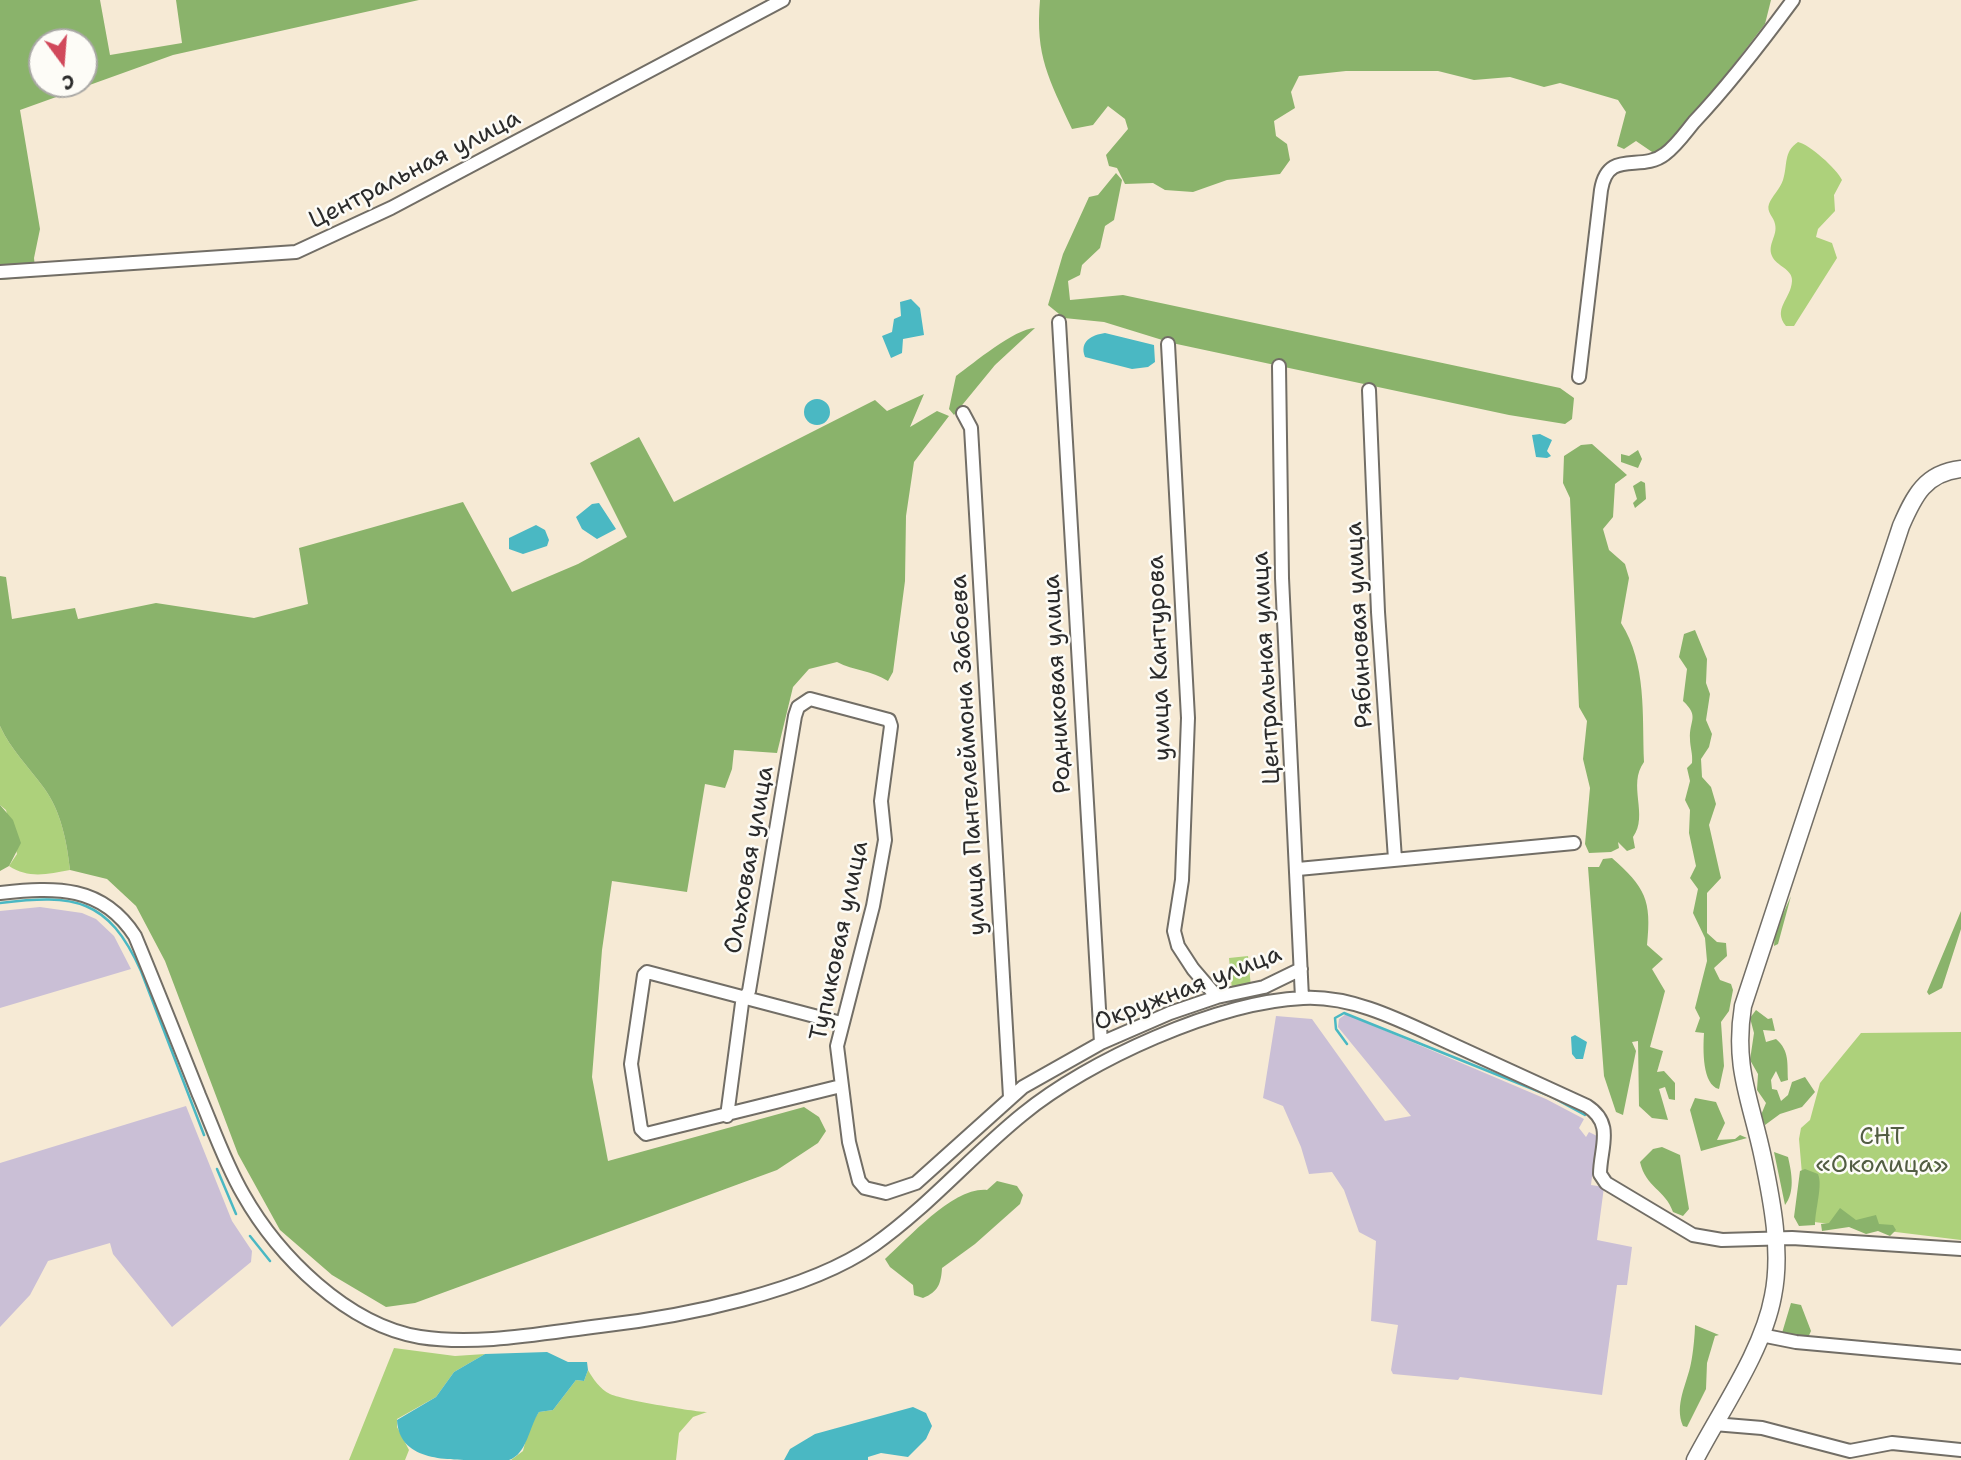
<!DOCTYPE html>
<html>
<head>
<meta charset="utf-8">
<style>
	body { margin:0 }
	#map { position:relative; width:1961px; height:1460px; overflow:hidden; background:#f6ead5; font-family:"Shantell Sans",sans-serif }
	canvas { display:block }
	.north { position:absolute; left:28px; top:28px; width:70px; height:70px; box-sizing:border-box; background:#fdfcf7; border:2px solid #a9a8a5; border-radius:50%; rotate:164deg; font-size:19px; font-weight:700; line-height:28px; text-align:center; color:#2b2b2b }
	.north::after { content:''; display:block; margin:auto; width:24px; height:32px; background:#d1495b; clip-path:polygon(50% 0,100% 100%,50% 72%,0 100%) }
</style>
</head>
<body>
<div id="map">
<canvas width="1961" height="1460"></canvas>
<div class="north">С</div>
</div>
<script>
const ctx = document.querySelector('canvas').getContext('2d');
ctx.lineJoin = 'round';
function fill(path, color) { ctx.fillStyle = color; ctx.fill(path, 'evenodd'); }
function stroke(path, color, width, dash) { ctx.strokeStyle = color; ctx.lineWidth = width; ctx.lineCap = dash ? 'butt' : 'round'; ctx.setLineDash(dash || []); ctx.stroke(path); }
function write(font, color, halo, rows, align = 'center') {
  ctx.font = font + ' "Shantell Sans",sans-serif'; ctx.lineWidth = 5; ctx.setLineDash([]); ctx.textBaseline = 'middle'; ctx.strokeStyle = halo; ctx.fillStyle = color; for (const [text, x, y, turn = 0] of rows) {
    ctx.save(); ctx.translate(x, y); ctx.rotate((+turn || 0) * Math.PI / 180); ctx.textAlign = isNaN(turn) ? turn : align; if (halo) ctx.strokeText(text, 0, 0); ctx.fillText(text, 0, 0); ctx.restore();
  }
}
const industrial = new Path2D(`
	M40,907L82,913L96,919L114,936L131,969L0,1008V911Z
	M1346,1014L1546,1099L1584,1119L1579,1128L1586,1137L1589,1132L1597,1136L1591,1185L1604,1187L1597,1240L1632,1247L1627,1285H1617L1602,1395L1460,1377L1458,1380L1393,1374L1391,1370L1398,1325L1371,1321L1376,1241L1359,1232L1344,1190L1332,1172L1309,1174L1301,1147L1283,1106L1263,1098L1276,1016L1312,1019L1385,1121L1411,1116L1338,1027L1339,1019Z
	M186,1106L232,1221L252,1251L251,1262L172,1327L113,1254L110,1243L48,1261L30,1295L0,1327V1163Z`);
const green = new Path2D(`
	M1798,142C1809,144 1837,169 1842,180L1834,195L1835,211L1818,229L1816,237L1832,243L1837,258L1794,326H1786C1772,309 1791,299 1792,281C1793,269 1776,266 1772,256C1767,244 1778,236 1775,224C1774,217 1766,212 1769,204C1772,196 1780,189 1783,180C1788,165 1783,152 1798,142Z
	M0,726C11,750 28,766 44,788C61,811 67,842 70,870C48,874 29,879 9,866L17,854L6,810L0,805Z
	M1248,956L1251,987L1232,990L1229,958Z
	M1961,1032V1240L1806,1221L1799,1139L1801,1128L1810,1120L1820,1083L1861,1033Z
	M394,1348L455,1356L485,1354L454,1372L436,1397L397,1419V1427L409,1450L405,1460H349Z
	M588,1370C593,1379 600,1389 610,1394C619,1399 695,1412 707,1412L693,1417L679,1433L676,1460H511L523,1451L529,1427L539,1412L553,1410L576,1380L584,1381Z`);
const forest = new Path2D(`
	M0,0H100L110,55L182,43L176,0H419L173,55L20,110L40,229L34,258L36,277L0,280ZM42,42H84V84H42Z
	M1040,0H1771L1765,24L1669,149L1655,154L1636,141L1624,149L1617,146L1626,112L1618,100L1560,83L1544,87L1510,77L1474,80L1438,71H1346L1299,76L1291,92L1295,108L1274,121L1276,136L1287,144L1290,160L1280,174L1227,180L1193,192L1165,190L1153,183L1125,184L1117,168L1109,166L1106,155L1128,129L1125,119L1108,106L1093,125L1072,129C1049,79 1035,56 1040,0Z
	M1116,173L1122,180L1114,220L1105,226L1100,248L1082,265L1080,275L1068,281L1070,300L1123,295L1560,388L1574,398L1572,419L1565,424L1509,415L1172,343L1104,322L1064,318L1048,305L1063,254L1089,197L1098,195Z
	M1035,328L995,365L954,415L949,409L956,376C974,363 1014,329 1035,328Z
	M924,394L910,427L937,411L949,416L914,462L906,516L905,581L893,672L888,681C871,670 854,671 837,662L809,669L793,687L777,753L734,750L732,769L725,788L705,784L687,892L612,881L602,950L592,1077L608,1161L804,1107L819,1117L826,1131L818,1143L777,1170L415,1303L386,1307L332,1275L280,1230L238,1154L165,961L136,906L107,879L70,870C67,842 61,811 44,788C28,766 11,750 0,726V576L6,577L12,619L75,608L78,619L156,603L254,618L308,604L299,548L463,502L512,592L578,564L627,537L590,463L639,437L674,502L875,400L887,411Z
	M1592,444L1627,475L1615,484L1613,517L1603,529L1609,550L1625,564L1629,578L1621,623C1647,664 1642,715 1644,762C1627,785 1649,815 1633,837L1635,848L1627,851L1618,842L1619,848L1611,852L1589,853L1585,844L1590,788L1583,759L1587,721L1579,707L1570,498L1563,483L1564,456L1581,445Z
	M1638,450L1642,459L1638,468L1621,462V454L1629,456Z
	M1641,481L1645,483L1646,499L1635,508L1633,503L1637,499L1633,486Z
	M1695,630L1707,659L1706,683L1710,694L1706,720L1712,734L1709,747L1701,759L1702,777L1711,787L1716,804L1709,825L1721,878L1707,893V933L1717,942L1726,943L1727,956L1714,968L1720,980L1731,984L1733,990L1729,1011L1721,1022L1724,1066L1719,1089C1702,1085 1703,1049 1704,1033L1695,1032L1700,1018L1695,1008L1707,961L1705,938L1693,913L1698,889L1690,878L1696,866L1689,833L1690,810L1685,800L1690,781L1687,768L1692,763C1693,754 1690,747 1690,739C1689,720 1700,717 1683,701L1687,669L1679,657L1684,634Z
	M0,805L13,820L21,843L9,866L0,871Z
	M1612,858C1645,887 1652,900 1647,945L1663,959L1652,969L1665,991L1650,1047L1663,1051L1657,1072L1664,1071L1675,1083V1100L1669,1099L1665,1087L1659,1089L1668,1120L1652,1118L1639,1106L1638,1041L1632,1042L1636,1051L1623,1115L1616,1112L1604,1076L1588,867H1599L1603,859Z
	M1791,896L1778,944L1774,946L1775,932Z
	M1961,911V929L1942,988L1929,995L1927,992Z
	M1756,1010L1768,1019L1772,1018L1775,1031L1763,1030L1766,1042L1776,1039C1790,1051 1787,1064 1788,1080L1781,1082L1776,1071L1771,1080L1772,1089L1777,1090L1781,1101L1788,1095L1792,1082L1805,1077L1815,1092L1802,1107L1780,1114L1765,1125L1761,1115L1766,1103L1757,1090L1758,1074L1750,1060L1754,1033L1750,1018Z
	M1695,1098L1716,1102L1725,1123L1717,1140L1735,1139L1740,1135L1747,1138L1701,1151L1690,1110Z
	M1662,1147L1680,1155L1689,1209L1683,1216L1673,1212C1665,1189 1646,1188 1640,1162L1653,1149Z
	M1774,1152L1788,1157C1792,1174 1795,1192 1785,1205Z
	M1805,1169L1818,1174C1823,1185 1815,1210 1815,1225L1799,1226L1794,1217L1800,1171Z
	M997,1181L1017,1186L1023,1195L1020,1204L975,1244L942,1268C941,1284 938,1292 923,1298L914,1295L913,1285L890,1267L885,1259C910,1237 953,1187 987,1190Z
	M1840,1208L1856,1220L1876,1215L1879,1224L1893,1225L1896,1230L1890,1236L1878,1231L1866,1234L1849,1227L1822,1231L1821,1224L1829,1223Z
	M1791,1303L1801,1305L1811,1331L1806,1342L1782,1333Z
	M1695,1325L1719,1335L1715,1336L1707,1363L1706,1389L1687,1427L1683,1426C1674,1405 1687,1384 1691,1363C1693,1354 1695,1334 1695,1325Z`);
const water = new Path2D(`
	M911,299L920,308L924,335L903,339L902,353L891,358L882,336L892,332L894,319L901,316L900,302Z
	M1105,333L1154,345L1155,362L1148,367L1132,369L1085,357C1079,341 1092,335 1105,333Z
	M804 412a13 13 0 1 1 26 0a13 13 0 1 1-26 0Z
	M1540,434L1552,440L1547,451L1551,456L1547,458L1536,457L1532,435Z
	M599,503L616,529L597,539L582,529L576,517L592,504Z
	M536,525L545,530L549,540L547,546L523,554L509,549V538Z
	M1575,1035L1587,1042L1583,1059H1576L1572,1054L1571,1037Z
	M547,1352L568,1362H587L588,1370L584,1381L576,1380L553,1410L539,1412C529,1427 527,1454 509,1460C501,1460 486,1460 477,1460C444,1460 399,1460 397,1420L436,1397L454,1372L485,1354Z
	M913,1407L926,1413L932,1426L926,1439L908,1457L881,1453L868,1457V1460H784L790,1449L815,1434Z`);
const stream = new Path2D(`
	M0,903C75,894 108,898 141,971L204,1135
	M1347,1044L1336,1029L1335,1018L1344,1013L1550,1096L1585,1115
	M217,1169L236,1214
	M250,1236L270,1261`);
const minor = new Path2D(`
	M0,272L296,252L391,208L783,0
	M1059,322L1101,1043
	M1168,344L1188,718L1182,880L1174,931L1178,946L1193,969L1217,997
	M1279,366L1282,578L1302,998
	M1579,377L1601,190C1608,148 1641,173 1665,154C1676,146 1685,133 1694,122C1730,84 1762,42 1793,0
	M1369,390L1378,612L1395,859
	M963,413L971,428L1010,1097
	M1298,869L1574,843
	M0,893C56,887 102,885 135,936C157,989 178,1042 199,1095C213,1128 225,1163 243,1194C278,1256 347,1325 420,1337C478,1346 543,1333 600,1326C681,1317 807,1292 874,1245C928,1207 972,1155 1023,1114C1089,1060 1217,1002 1303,998C1356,995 1409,1025 1456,1046C1500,1066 1544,1086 1587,1106C1615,1124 1600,1148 1600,1174L1606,1183L1693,1235L1722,1240L1792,1238L1961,1249
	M841,1086L646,1134L641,1129L631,1064L644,975L647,972L841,1023
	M727,1116L742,1003L749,991L795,716L798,707L810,699L889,720L891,726L881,801L885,840L873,906L837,1046L849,1142L859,1181L865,1188L886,1193L916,1183L1023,1087L1101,1043L1170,1013L1217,997L1264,987L1301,969
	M1761,1335L1796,1342L1961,1357
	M1714,1424L1762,1428L1850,1451L1892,1443L1961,1450`);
const major = new Path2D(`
	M1695,1460C1721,1410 1763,1351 1773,1296C1782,1252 1772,1201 1763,1158C1751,1100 1733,1068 1743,1006L1901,526C1914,496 1925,473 1961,469`);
const streetNames = [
	["Центральная улица",415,170,-27],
	["Рябиновая улица",1360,625,-93],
	["улица Кантурова",1160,658,-92],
	["Центральная улица",1267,668,-93],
	["Родниковая улица",1058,684,-93],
	["улица Пантелеймона Забоева",969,755,-93],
	["Ольховая улица",750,860,-80],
	["Тупиковая улица",840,941,-78],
	["Окружная улица",1188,989,-21]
];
const parkNames = [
	["СНТ",1882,1138],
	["«Околица»",1882,1166]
];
fill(industrial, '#cabfd6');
fill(green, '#add17b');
fill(forest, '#8ab36b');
fill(water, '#4ab8c3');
stroke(stream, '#4ab8c3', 2.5);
stroke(minor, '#726e66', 16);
stroke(major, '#726e66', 19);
stroke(minor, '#fff', 12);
stroke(major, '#fff', 16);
write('24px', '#2b2b2b', '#fdfcf7', streetNames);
write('24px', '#525d43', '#fdfcf7', parkNames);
</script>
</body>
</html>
